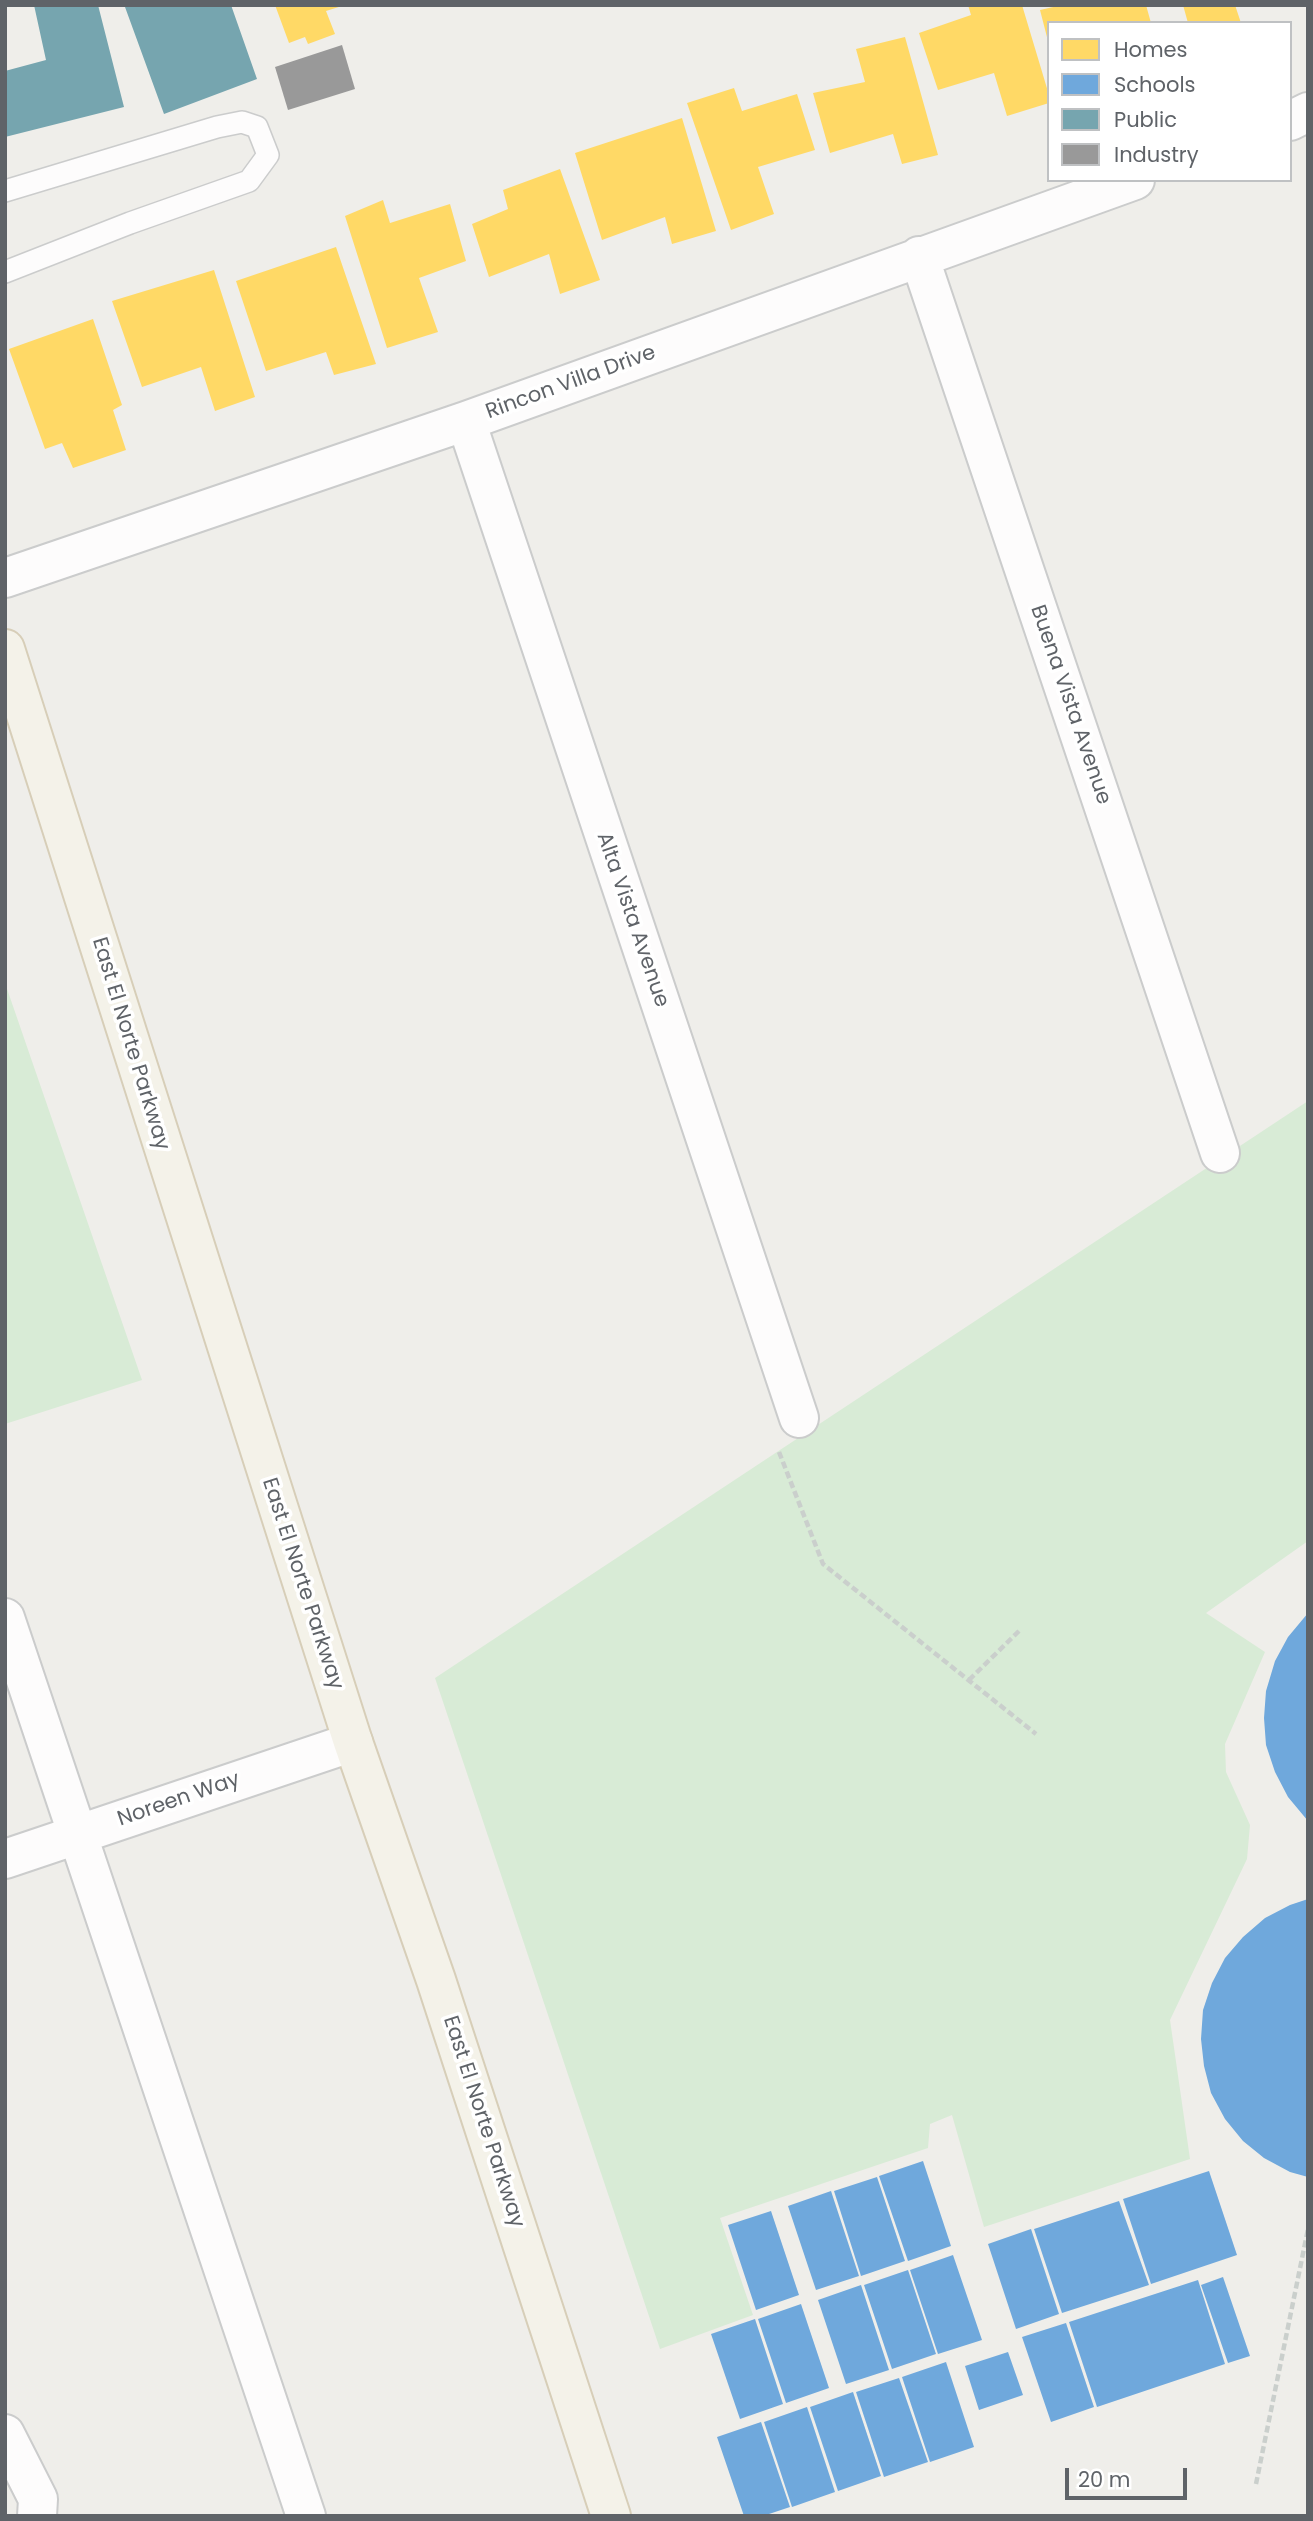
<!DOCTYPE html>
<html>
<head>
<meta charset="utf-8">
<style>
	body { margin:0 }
	#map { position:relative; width:1313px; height:2521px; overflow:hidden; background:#efeeea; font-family:Poppins,sans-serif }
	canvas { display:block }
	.frame { position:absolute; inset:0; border:7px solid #5f6368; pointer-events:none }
	.legend { position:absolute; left:1047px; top:21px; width:245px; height:161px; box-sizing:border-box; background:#fff; border:2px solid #bfc1c3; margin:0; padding:9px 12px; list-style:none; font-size:21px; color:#5f6368 }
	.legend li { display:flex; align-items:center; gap:14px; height:35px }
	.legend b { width:35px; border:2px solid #bfc1c3 }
	.scale { position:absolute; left:1065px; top:2468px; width:122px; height:32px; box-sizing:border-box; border:4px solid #5f6368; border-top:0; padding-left:9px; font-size:21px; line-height:24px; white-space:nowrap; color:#5f6368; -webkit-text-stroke:5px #fff; paint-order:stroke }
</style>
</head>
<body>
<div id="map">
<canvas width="1313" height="2521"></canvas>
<div class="frame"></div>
<ul class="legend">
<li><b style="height:19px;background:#ffd966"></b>Homes</li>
<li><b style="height:19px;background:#6fa8dc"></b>Schools</li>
<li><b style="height:19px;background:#76a5af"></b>Public</li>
<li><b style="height:19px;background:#999"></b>Industry</li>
</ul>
<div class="scale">20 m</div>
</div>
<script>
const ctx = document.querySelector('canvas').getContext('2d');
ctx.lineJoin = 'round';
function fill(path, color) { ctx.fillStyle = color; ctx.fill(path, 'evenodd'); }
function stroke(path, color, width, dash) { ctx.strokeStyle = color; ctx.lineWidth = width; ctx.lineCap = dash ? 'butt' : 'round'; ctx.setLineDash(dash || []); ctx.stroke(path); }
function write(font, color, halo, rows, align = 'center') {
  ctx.font = font + ' Poppins,sans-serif'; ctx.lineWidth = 7; ctx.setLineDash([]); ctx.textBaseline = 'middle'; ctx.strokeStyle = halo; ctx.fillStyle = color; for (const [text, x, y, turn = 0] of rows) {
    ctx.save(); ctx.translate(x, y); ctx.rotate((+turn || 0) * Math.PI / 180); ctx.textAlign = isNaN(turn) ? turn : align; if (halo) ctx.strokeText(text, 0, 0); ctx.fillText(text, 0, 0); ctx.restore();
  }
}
const green = new Path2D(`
	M5,983L142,1380L5,1424Z
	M1308,1101V1541L1206,1613L1265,1652L1225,1744L1226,1772L1250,1825L1247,1859L1170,2020L1190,2159L984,2227L952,2115L930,2124L928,2148L720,2218L753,2315L660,2349L435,1678Z`);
const homes = new Path2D(`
	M275,5H342V6L326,11L335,34L308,44L305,37L289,43Z
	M968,5H1022L1049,95V103L1007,116L994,73L938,90L919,33L971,15Z
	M1062,5H1146L1151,23H1049L1048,41L1040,10Z
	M1183,5H1235L1241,23H1188Z
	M905,37L938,155L902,164L893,134L830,153L813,93L865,82L856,49Z
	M734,88L742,111L797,94L815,150L758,167L774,214L731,230L687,103Z
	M682,118L716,231L672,244L665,217L602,240L575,153Z
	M560,169L600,280L560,294L549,254L489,277L472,224L508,209L503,190Z
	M383,200L390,223L450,204L466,261L419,278L438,332L387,348L345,216Z
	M336,247L376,364L334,375L326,352L266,371L236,281Z
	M214,270L255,397L215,411L201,367L142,387L112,301Z
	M93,319L122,405L113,410L126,450L73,468L62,443L45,449L9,349Z`);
const schools = new Path2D(`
	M1308,1613V1821L1288,1797L1275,1772L1266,1745L1264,1718L1266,1691L1275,1661L1288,1637Z
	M1308,1899V2177L1290,2172L1264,2158L1243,2141L1225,2119L1211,2093L1204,2066L1201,2039L1203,2010L1212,1983L1225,1958L1243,1937L1265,1918L1290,1905Z
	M923,2161L951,2246L908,2261L879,2176Z
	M1209,2171L1237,2255L1151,2284L1123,2199Z
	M877,2177L905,2261L861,2276L834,2191Z
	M831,2191L859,2276L816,2290L788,2206Z
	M1119,2201L1149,2285L1062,2313L1034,2229Z
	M771,2211L799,2295L756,2310L728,2225Z
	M1031,2229L1059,2314L1016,2329L988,2244Z
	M953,2255L982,2340L938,2354L910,2270Z
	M908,2270L936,2354L892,2369L864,2285Z
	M1223,2277L1250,2356L1228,2363L1201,2285Z
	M1198,2280L1225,2364L1097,2407L1069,2322Z
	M861,2285L889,2370L846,2384L818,2300Z
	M801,2304L829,2388L786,2403L758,2319Z
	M755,2319L783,2404L740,2419L711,2334Z
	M1066,2323L1094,2407L1051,2422L1022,2337Z
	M1008,2352L1023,2395L979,2410L965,2366Z
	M946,2362L974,2447L930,2462L902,2377Z
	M899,2378L928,2462L884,2477L856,2392Z
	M853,2392L881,2476L838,2491L810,2407Z
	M807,2407L835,2492L792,2507L764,2422Z
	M761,2422L790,2507L763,2516H744L717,2437Z`);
const public = new Path2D(`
	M34,5H98L124,107L5,137V71L46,60Z
	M129,5H231L257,79L164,114L125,7Z`);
const industry = new Path2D(`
	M342,45L355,89L288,110L275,67Z`);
const path = new Path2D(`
	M779,1452L823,1564L1036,1734
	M969,1680L1019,1631
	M1256,2484L1308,2229`);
const service = new Path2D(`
	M5,191L217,127L242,122L257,127L268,155L249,181L130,223L5,272`);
const minor = new Path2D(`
	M1290,121L1308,112
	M919,256L1220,1153
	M466,421L799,1418
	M5,578L466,421L1135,180
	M5,1618L306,2516
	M5,1859L353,1742
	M5,2434L38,2499L37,2516`);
const primary = new Path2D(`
	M5,649L353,1742L436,1980L611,2516`);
const streetNames = [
	["Rincon Villa Drive",571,383,-20],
	["Buena Vista Avenue",1070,705,71],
	["Alta Vista Avenue",632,920,71],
	["East El Norte Parkway",130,1044,73],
	["East El Norte Parkway",302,1584,72],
	["Noreen Way",179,1800,-19],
	["East El Norte Parkway",483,2122,72]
];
fill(green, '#d8ebd6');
fill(homes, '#ffd966');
fill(schools, '#6fa8dc');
fill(public, '#76a5af');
fill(industry, '#999');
stroke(service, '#cbcccc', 24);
stroke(minor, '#cbcccc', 42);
stroke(primary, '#d7ceb8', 42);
stroke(path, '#cacfcc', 4.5, [7, 3.5]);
stroke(service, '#fdfcfc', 21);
stroke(minor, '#fdfcfc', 38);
stroke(primary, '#f4f2e9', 38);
write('21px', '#5f6368', '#fff', streetNames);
</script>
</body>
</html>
